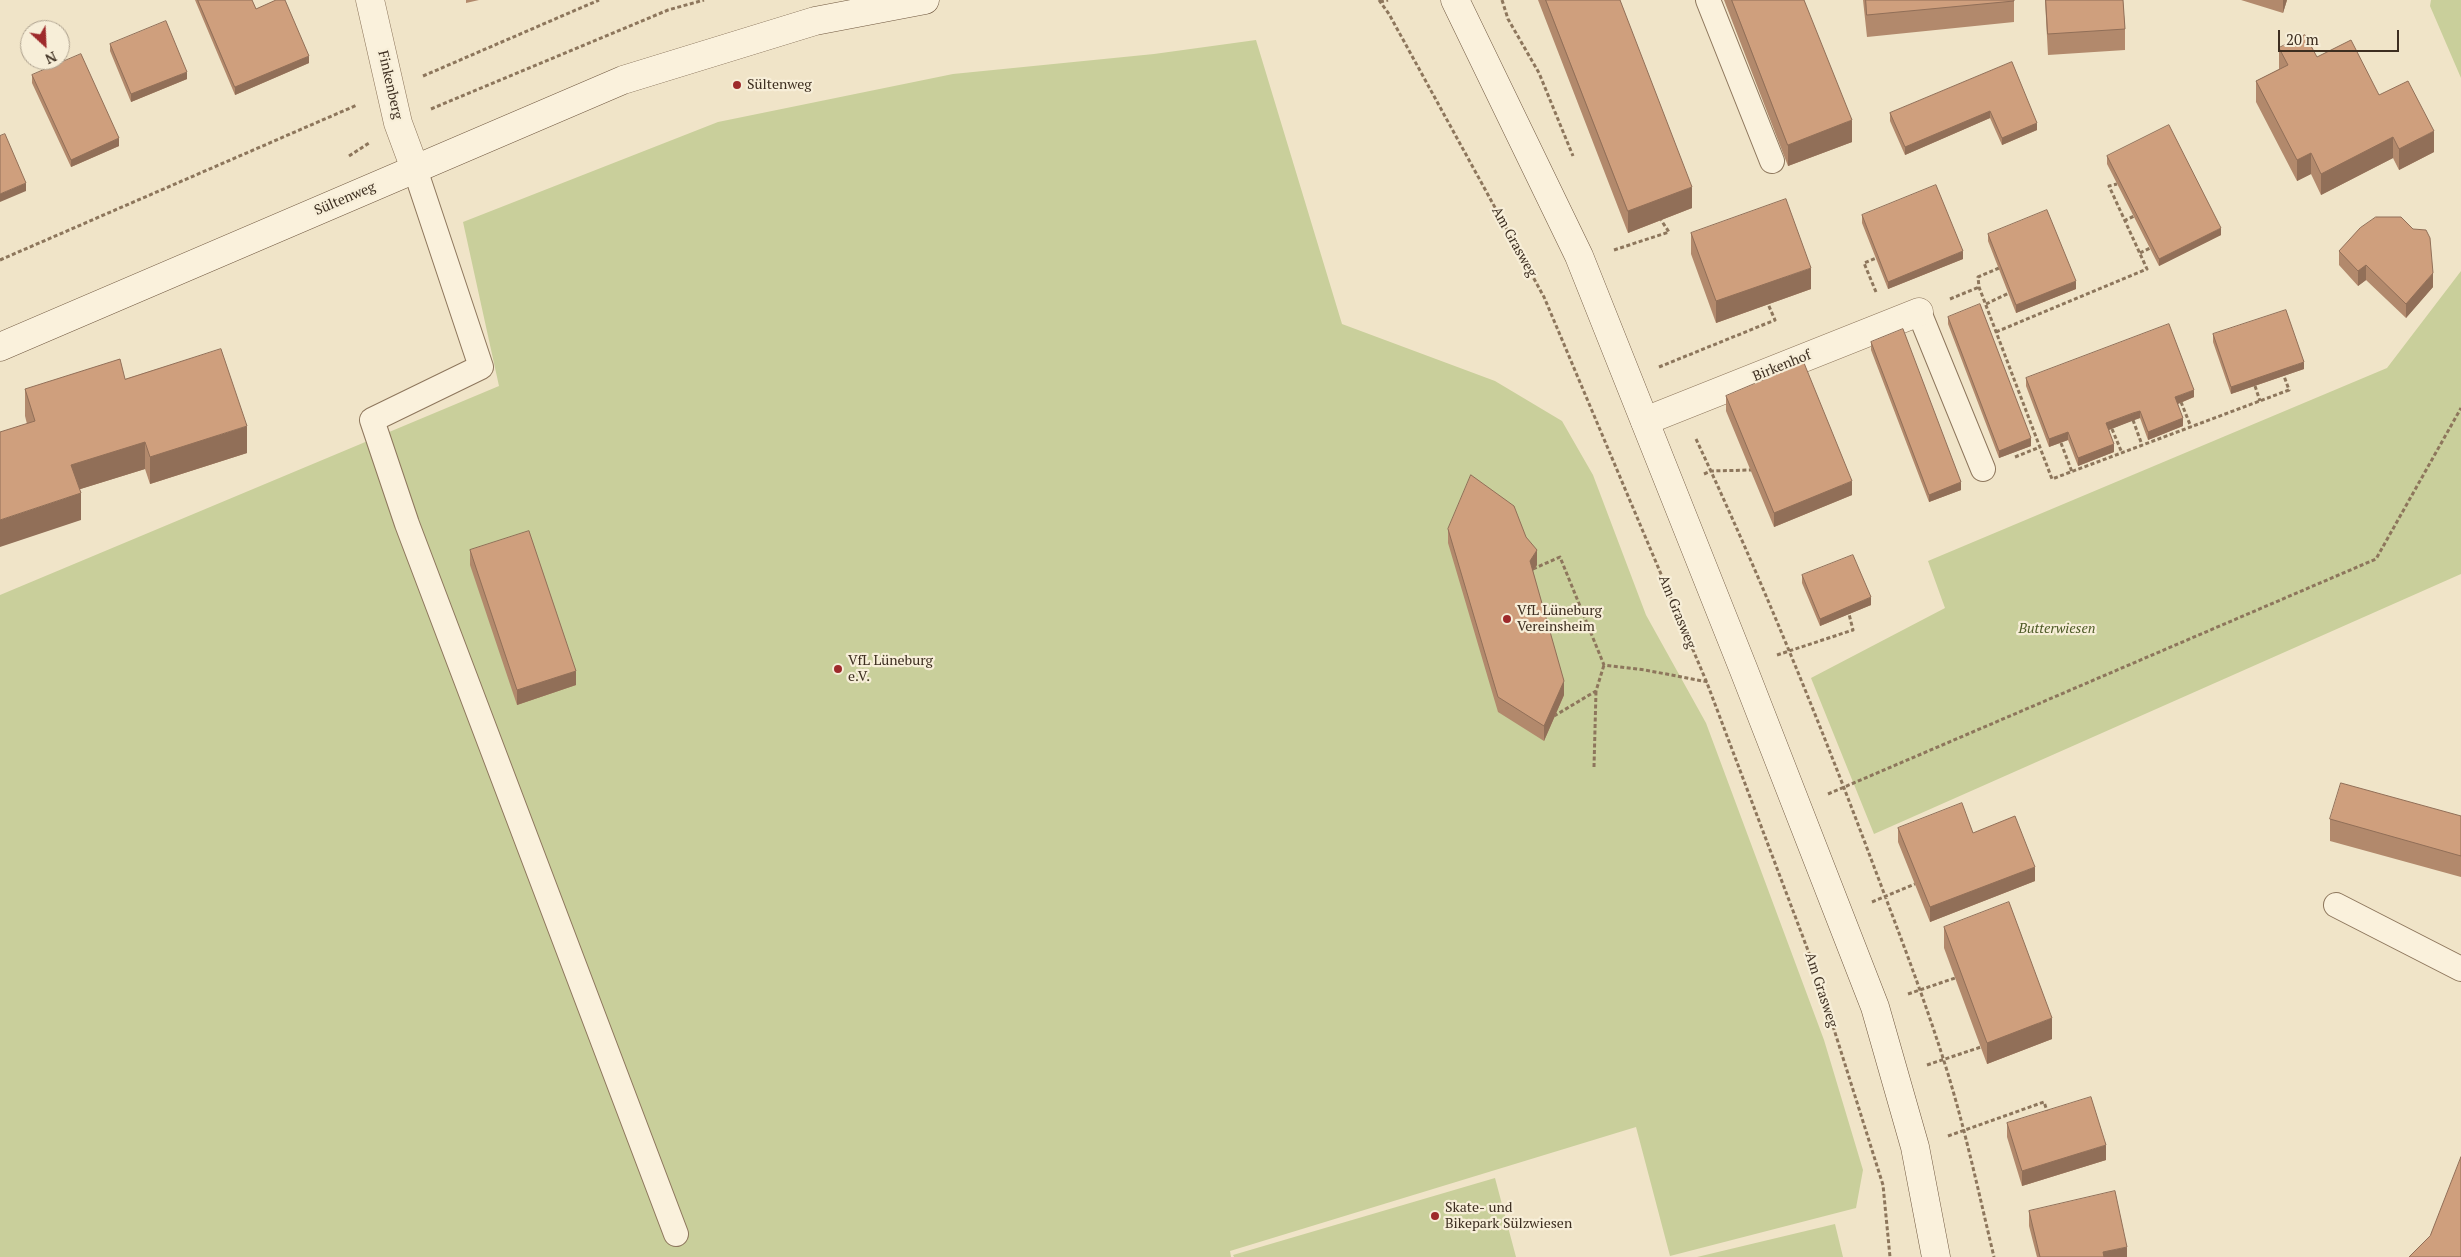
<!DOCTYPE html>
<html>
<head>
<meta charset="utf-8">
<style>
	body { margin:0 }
	#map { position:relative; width:2461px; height:1257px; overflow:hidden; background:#f0e4c8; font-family:"PT Serif",serif }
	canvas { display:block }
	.north { position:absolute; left:20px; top:20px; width:50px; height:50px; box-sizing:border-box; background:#f7eed8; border:1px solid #ada18e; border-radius:50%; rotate:155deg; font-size:14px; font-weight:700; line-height:20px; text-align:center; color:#3d2e20 }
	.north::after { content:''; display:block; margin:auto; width:18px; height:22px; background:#9e2a2b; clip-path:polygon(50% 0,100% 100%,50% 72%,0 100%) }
	.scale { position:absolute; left:2278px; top:30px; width:121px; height:22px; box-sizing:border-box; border:2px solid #3d2e20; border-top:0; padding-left:6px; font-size:15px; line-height:18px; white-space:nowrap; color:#3d2e20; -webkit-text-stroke:4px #f7eed8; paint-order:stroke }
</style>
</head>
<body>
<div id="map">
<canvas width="2461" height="1257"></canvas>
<div class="north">N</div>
<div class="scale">20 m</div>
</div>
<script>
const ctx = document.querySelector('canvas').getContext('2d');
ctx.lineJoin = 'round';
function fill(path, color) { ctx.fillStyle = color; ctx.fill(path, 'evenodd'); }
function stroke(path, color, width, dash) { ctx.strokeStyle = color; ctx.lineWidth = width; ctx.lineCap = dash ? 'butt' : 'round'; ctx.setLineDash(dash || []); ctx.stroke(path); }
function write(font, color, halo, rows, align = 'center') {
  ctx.font = font + ' "PT Serif",serif'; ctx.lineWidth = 4.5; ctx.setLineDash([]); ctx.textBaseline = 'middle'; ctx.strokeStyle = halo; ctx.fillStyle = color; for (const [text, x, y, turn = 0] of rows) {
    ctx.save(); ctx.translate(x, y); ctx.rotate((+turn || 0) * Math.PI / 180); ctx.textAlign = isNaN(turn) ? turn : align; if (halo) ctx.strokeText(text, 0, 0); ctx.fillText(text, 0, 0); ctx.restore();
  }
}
const green = new Path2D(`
	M2431,0H2461V78L2430,6Z
	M1256,40L1342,324L1495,381L1562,421L1593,475L1646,615L1706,723L1824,1040L1863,1170L1856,1208L1670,1256L1636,1127L1230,1251L1231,1257H0V595L499,386L463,222L718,122L953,74L1154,54Z
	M2461,271V574L1874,834L1811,678L1945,608L1928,561L2387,368Z
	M1495,1178L1516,1257H1234L1233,1255Z
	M1835,1224L1843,1257H1697Z`);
const path = new Path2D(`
	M1379,0L1389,14L1544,297L1707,683L1815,969L1883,1185L1890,1257
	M1502,0L1508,19L1539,73L1573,156
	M1380,2L1388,0
	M423,76L599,0
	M431,109L668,10L704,0
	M349,156L369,143
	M2124,221L2134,216
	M1614,250L1669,232L1661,220
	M2140,253L2150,248
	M0,260L357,105
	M1999,268L1978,277L1979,287L2052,479L2289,390L2284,376
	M1876,292L1864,263L1876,258
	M1950,299L1979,287
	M1986,304L2009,293
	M1996,332L2147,269L2109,186L2117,184
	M1659,367L1775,320L1768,304
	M2255,386L2260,401
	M2181,402L2191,427
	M2133,420L2142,445
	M2112,429L2122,453
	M1696,439C1761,578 1819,720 1873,864C1897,928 1922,992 1943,1058C1964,1123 1978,1190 1994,1257
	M2061,443L2072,472
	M2015,457L2040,447
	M1704,474L1711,471L1751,470
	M1533,569L1560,557L1604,665L1645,670L1708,682
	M1777,655L1853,630L1849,614
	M1554,716L1596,691L1604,665
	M1594,767L1596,691
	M1828,794L2376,559L2461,408
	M1872,902L1915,884
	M1908,994L1955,978
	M1927,1065L1981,1047
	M1948,1136L2044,1102L2048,1114`);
const lane = new Path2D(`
	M1708,0L1772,161
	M415,169L481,367L372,420L407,524L676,1234
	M1919,312L1983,469
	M2336,905L2461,969`);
const street = new Path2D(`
	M370,0L398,123L415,169
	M1645,421L1919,312`);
const secondary = new Path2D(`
	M1455,0L1579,256L1743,668L1875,1007L1915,1147L1936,1257
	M0,347L623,80L815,21L925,0`);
const wall = new Path2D(`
	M195,0H252L256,9L309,63L235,95Z
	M466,0H479L466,3Z
	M1538,0H1620L1692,208L1628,233Z
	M1724,0H1804L1852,142L1788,166Z
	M1863,0H2014V22L1867,37Z
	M2045,0H2123L2125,29V50L2048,55Z
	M2241,0H2287L2283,13Z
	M110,44L187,79L131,102L110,51Z
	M2279,48L2317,57L2379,95L2434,152L2399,170L2393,158L2321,195L2311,174L2297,181L2256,102V81L2279,69Z
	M2012,62L2037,130L2002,145L1990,118L1905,155L1890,121V113Z
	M32,75L119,146L71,167L32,83Z
	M2107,156L2221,235L2159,266L2107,164Z
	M1862,215L1963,259L1888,289L1862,223Z
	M1691,233L1811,289L1716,323L1691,254Z
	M1988,234L2076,289L2016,313L1988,241Z
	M2339,251L2433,287L2406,318L2366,280L2358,286L2339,265Z
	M1948,317L2031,446L1999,458L1948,324Z
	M2213,334L2304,369L2231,394L2213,342Z
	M1871,342L1961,490L1929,502L1871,350Z
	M2026,378L2194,397L2178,404L2183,426L2148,440L2140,418L2133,420L2109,430L2114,452L2078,466L2068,440L2049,447L2026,386Z
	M125,379L247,453L150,484L145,469L80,489L81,520L27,424L25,416V389Z
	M1726,396L1852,495L1774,527L1726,411Z
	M1448,529L1526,537L1537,565L1533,571L1564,695L1544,741L1498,712L1448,543Z
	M470,550L576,685L517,705L470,565Z
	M1802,575L1871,605L1820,626L1802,583Z
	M2461,816V877L2330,841V819Z
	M1898,828L1973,833L2035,881L1930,922L1898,842Z
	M1944,927L2052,1039L1987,1064L1944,948Z
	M2007,1123L2106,1160L2022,1186L2007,1137Z
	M2029,1211L2127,1257H2037L2029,1226Z`);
const shadedWall = new Path2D(`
	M2283,0H2287L2283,13Z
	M309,56V63L235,95V87Z
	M187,72V79L131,102V94Z
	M1990,111V118L1905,155V147Z
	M1852,120V142L1788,166V145Z
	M2037,123V130L2002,145V138Z
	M2434,131V152L2399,170V149Z
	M2393,137V158L2321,195V174Z
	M119,138V146L71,167V160Z
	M2311,153V174L2297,181V160Z
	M26,183V191L0,202V194Z
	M1692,187V208L1628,233V211Z
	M2221,228V235L2159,266V259Z
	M1963,251V259L1888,289V282Z
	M2366,265V280L2358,286V271Z
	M1811,268V289L1716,323V301Z
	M2433,273V287L2406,318V304Z
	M2076,281V289L2016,313V305Z
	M2304,362V369L2231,394V387Z
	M2194,390V397L2175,405V397Z
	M2140,411V418L2106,431V423Z
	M2183,418V426L2148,440V432Z
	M247,426V453L150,484V457Z
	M2068,432V440L2049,447V439Z
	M2031,438V446L1999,458V451Z
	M145,442V469L71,492V465Z
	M2114,444V452L2078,466V458Z
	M1852,481V495L1774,527V513Z
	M1961,482V490L1929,502V495Z
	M81,493V520L0,547V520Z
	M1537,550V565L1530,575V561Z
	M1871,597V605L1820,626V619Z
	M576,671V685L517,705V690Z
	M1564,681V695L1544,741V726Z
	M2035,867V881L1930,922V907Z
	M2052,1018V1039L1987,1064V1043Z
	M2106,1145V1160L2022,1186V1171Z
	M2127,1247V1257H2103V1252Z`);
const building = new Path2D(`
	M198,0H252L256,9L276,0H285L309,56L235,87Z
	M1546,0H1620L1692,187L1628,211Z
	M1732,0H1804L1852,120L1788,145Z
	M1866,0H2014V1L1867,15Z
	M2046,0H2123L2125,29L2048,34Z
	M166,21L187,72L131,94L110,44Z
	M2305,35L2317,57L2351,40L2379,95L2408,81L2434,131L2399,149L2393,137L2321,174L2311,153L2297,160L2256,81L2288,65L2279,48Z
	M81,54L119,138L71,160L32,75Z
	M2012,62L2037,123L2002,138L1990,111L1905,147L1890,113Z
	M2169,125L2221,228L2159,259L2107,156Z
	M5,134L26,183L0,194V136Z
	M1936,185L1963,251L1888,282L1862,215Z
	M1786,199L1811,268L1716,301L1691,233Z
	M2047,210L2076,281L2016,305L1988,234Z
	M2376,217H2401L2413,229L2426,230L2430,238L2433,273L2406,304L2366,265L2358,271L2339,251L2360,228Z
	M1980,304L2031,438L1999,451L1948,317Z
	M2286,310L2304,362L2231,387L2213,334Z
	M2169,324L2194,390L2175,397L2183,418L2148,432L2140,411L2133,413L2106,423L2114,444L2078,458L2068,432L2049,439L2026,378Z
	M1903,329L1961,482L1929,495L1871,342Z
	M221,349L247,426L150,457L145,442L71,465L81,493L0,520V432L35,421L25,389L120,359L125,379Z
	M1804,363L1852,481L1774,513L1726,396Z
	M1471,475L1514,506L1526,537L1537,550L1530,561L1564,681L1544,726L1498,697L1448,529Z
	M529,531L576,671L517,690L470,550Z
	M1853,555L1871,597L1820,619L1802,575Z
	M2341,783L2461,816V856L2330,819Z
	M1962,803L1973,833L2015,816L2035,867L1930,907L1898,828Z
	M2009,902L2052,1018L1987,1043L1944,927Z
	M2091,1097L2106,1145L2022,1171L2007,1123Z
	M2461,1157V1257H2409L2430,1236Z
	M2115,1191L2127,1247L2103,1252L2104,1257H2040L2029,1211Z`);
const markers = [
	[737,85,5,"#9e2a2b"],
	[1507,619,5,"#9e2a2b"],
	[838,669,5,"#9e2a2b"],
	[1435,1216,5,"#9e2a2b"]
];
const streetNames = [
	["Finkenberg",390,85,77],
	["Sültenweg",345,199,-23],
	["Am Grasweg",1514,242,61],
	["Birkenhof",1782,366,-22],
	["Am Grasweg",1677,612,68],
	["Am Grasweg",1821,990,72]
];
const poiNames = [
	["Sültenweg",747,85],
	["VfL Lüneburg",1517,611],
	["Vereinsheim",1517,627],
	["VfL Lüneburg",848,661],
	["e.V.",848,677],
	["Skate- und",1445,1208],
	["Bikepark Sülzwiesen",1445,1224]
];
const parkNames = [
	["Butterwiesen",2057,629]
];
fill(green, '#c9cf9b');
stroke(lane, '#8d765c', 26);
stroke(street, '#8d765c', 29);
stroke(secondary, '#6f573f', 29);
stroke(path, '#8d765c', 3, [4, 2.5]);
stroke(lane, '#faf1dc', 24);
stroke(street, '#faf1dc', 28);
stroke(secondary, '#faf1dc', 28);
fill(wall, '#b2896c');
fill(shadedWall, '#916f58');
fill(building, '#cf9f7d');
stroke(building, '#916f58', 1);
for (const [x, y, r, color] of markers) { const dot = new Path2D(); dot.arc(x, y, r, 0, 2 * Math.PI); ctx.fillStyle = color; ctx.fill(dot); stroke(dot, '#f7eed8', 2); }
write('14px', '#3d2e20', '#f7eed8', streetNames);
write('14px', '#3d2e20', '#f7eed8', poiNames, 'left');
write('italic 14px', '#4d5a26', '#f7eed8', parkNames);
</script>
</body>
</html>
